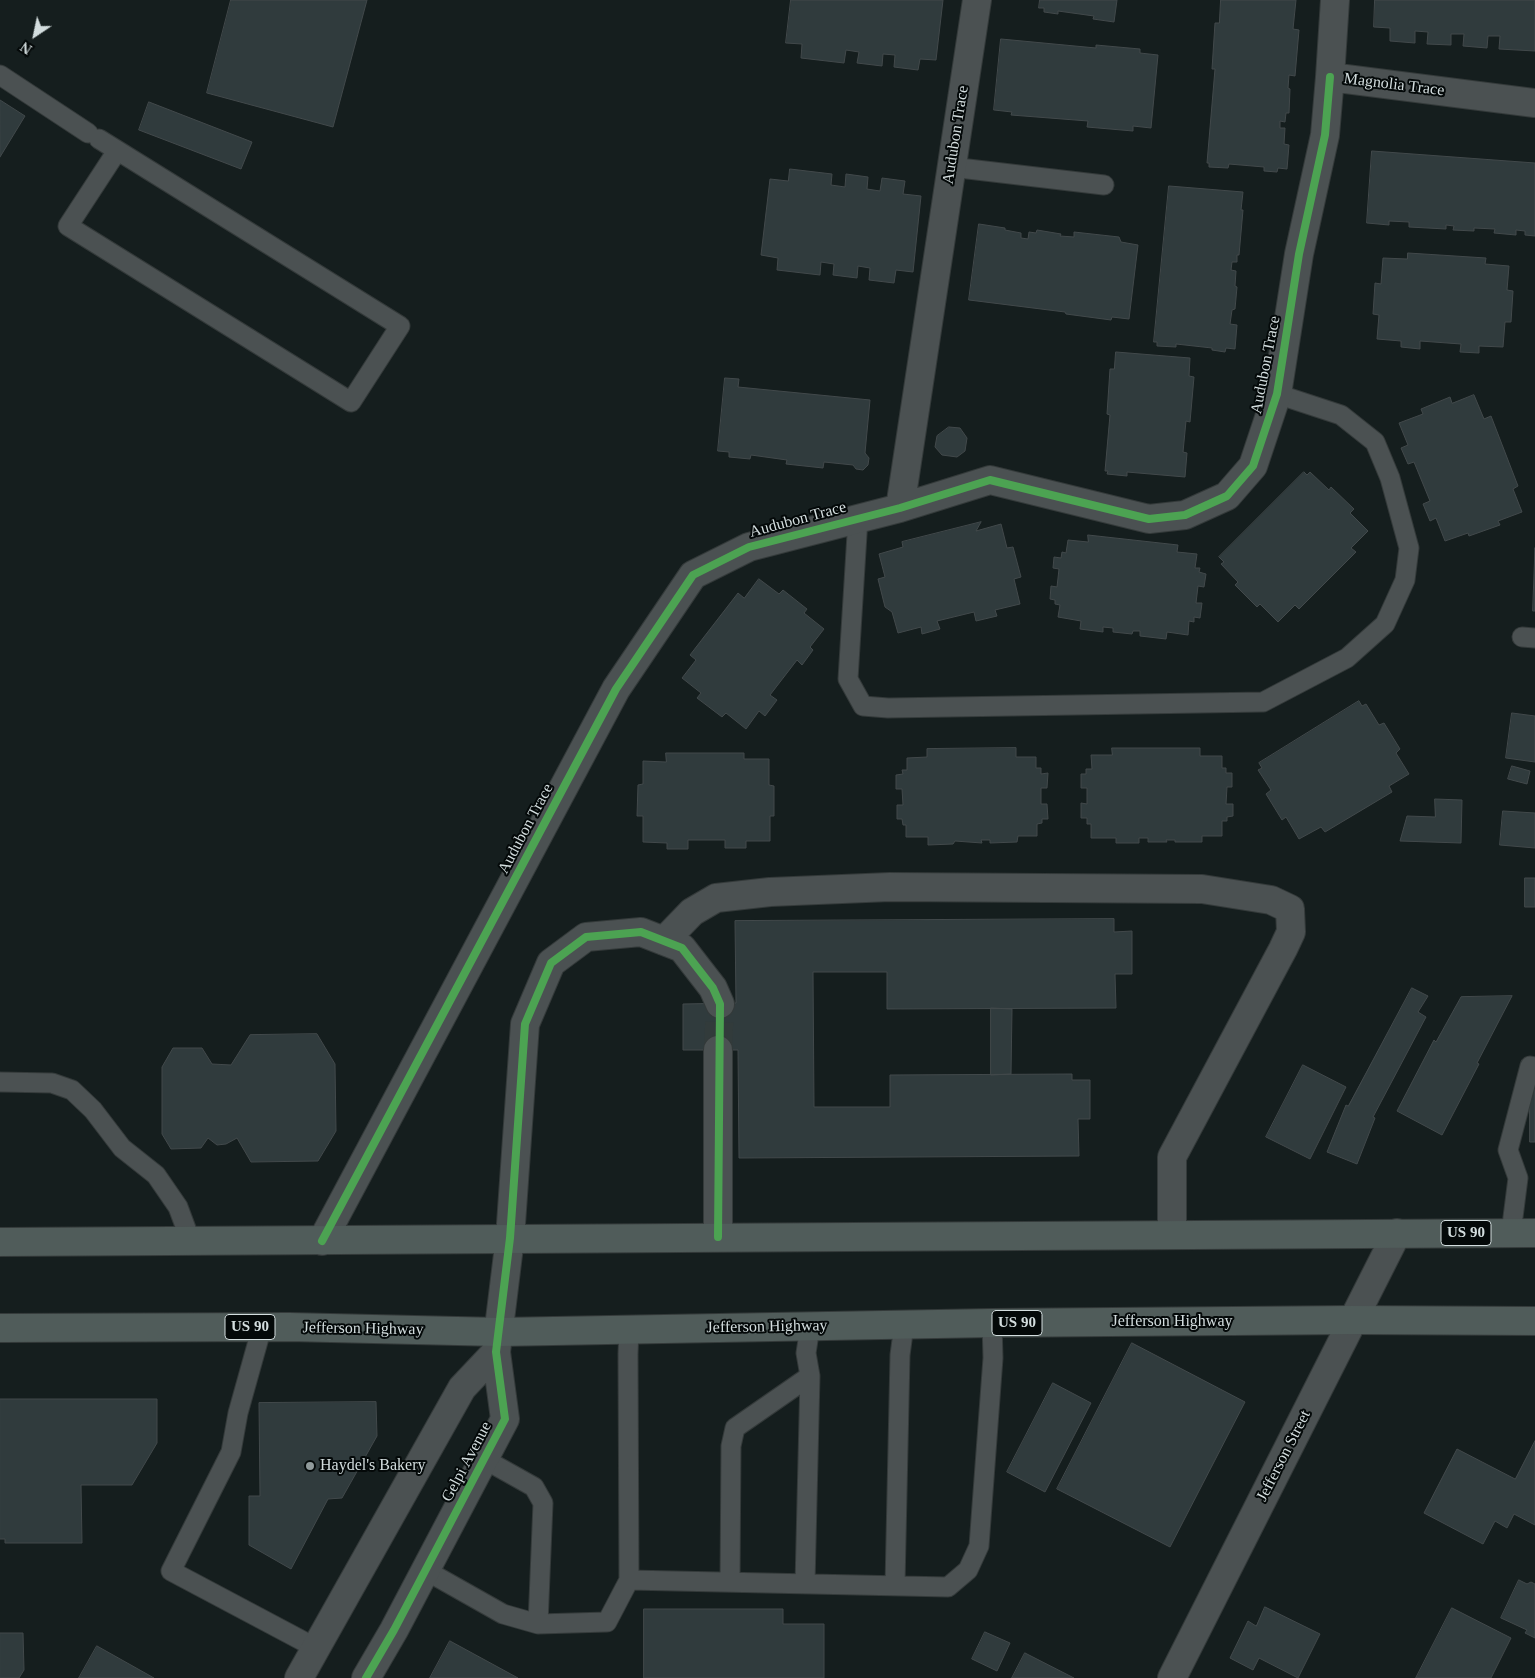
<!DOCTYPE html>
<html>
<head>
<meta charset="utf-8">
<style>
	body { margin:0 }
	#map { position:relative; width:1535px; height:1678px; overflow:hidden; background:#151e1e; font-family:Georgia,serif }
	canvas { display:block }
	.north { position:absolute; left:10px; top:10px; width:50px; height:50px; -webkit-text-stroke:4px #040909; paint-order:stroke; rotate:214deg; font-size:14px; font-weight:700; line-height:20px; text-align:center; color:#d3ddde }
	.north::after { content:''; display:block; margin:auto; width:18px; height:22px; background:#d3ddde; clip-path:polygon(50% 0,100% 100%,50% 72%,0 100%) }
</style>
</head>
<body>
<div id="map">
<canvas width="1535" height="1678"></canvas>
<div class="north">N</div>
</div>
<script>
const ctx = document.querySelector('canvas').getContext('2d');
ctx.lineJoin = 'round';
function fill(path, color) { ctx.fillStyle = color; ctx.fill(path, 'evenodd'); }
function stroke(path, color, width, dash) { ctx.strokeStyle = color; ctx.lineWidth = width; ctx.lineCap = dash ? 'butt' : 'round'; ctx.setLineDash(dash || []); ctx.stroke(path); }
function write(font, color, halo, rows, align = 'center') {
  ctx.font = font + ' Georgia,serif'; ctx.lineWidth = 4; ctx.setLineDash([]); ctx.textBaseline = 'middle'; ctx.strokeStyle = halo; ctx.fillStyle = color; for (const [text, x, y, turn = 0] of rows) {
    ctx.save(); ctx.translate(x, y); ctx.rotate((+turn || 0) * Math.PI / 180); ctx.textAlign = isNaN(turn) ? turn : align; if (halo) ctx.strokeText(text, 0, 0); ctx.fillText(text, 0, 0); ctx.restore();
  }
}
const building = new Path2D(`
	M231,0H367L333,127L207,93Z
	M791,0H943L936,60L920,59L918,70L894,67L895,55L883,54L882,66L857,63L859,52L846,50L844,63L801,58L802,44L786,43Z
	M1040,0H1117L1114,22L1093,19L1094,16L1058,11V14L1044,12V8H1039Z
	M1221,0H1296L1293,29L1299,30L1295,76L1289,75L1288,88L1290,89L1289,113H1286L1285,122L1280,121V128H1285L1284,144L1289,145L1287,169L1278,168L1277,172L1264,171V167L1229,164L1228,168L1209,167V163H1207L1215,69H1212L1215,23H1219Z
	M1375,0H1535V51L1499,49L1500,36H1488L1487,48L1463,46L1464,34H1451V45L1427,44L1428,32L1415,31V43L1390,41V28L1374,27Z
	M1001,39L1096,48V45L1140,49V53L1158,55L1151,128L1133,126V131L1087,127L1088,121L1011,115L1012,112L994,110Z
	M0,100L25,116L0,157Z
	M149,102L252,142L241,169L139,130Z
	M1372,151L1535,163V236L1525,235V231L1516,230V235L1494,233L1495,229L1474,228V231L1453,230L1454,226L1446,225V229L1409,227V222L1389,221V225L1367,223Z
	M790,169L832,174L831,185L845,187L846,174L868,177L867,189L880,191L882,178L905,181L903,194L921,196L913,272L896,270L894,283L869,280L870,268L858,266L857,278L833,275L834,264L821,262L820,275L777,270L778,258L761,255L770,179L788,181Z
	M1169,186L1243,192L1241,210H1243L1239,255H1237V262H1232L1231,270L1236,271L1235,286L1237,287L1235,309L1232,310L1230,324L1237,325L1235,349L1226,348L1225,352L1212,350V348L1176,344V347L1157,346V342H1154Z
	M979,224L1005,228V230L1021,233V238L1028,239L1029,232L1036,233L1037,230L1061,234L1060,236L1074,237V232L1119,237L1121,242L1138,245L1129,319L1112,317L1111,320L1066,314L1065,312L969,300Z
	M1408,253L1486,258L1485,264L1509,266L1507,290L1513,291L1511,322H1505L1503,347L1479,346V353L1460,352L1461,344L1420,341V349L1401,347V341L1377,339L1379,315L1373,314L1375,283L1381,284L1383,258L1407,259Z
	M1116,352L1190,358L1189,376L1194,377L1190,422L1186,421L1183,452L1187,453L1185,477L1127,472V476L1107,474L1108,471H1105L1110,415L1107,414L1110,369H1114Z
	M725,378L739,379L738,387L870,400L865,453L869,458L868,465L863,470L856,469L853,465L824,462L823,468L786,464L787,460L751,455L750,459L729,457V452L718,451Z
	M1474,395L1484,419L1491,416L1518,486L1513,489L1522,512L1498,521L1500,525L1469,536L1468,533L1445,541L1436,518L1430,521L1423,504L1430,501L1414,462L1408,464L1401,448L1408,445L1399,423L1423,414L1421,409L1450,397L1452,403Z
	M949,427L960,428L967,438L965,451L957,457L942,455L935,447L937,436Z
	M1304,472L1307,475L1310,472L1329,490L1331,487L1354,509L1350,513L1368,531L1351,548L1356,552L1299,609L1295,605L1278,622L1260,604L1257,607L1235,585L1238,582L1221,564L1224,562L1219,557Z
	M981,522L976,531L1001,524L1007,548L1013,547L1021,577L1014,579L1020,604L995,610L997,616L976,621L974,612L937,621L940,629L922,634L921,627L898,633L892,612L885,607L878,579L885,577L879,554L903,547L902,542Z
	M1088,535L1178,545L1177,552L1197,554L1195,568H1200L1199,572L1206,574L1204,587L1198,586L1196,603H1202L1200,618L1194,617V622L1189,621L1188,635L1167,632L1166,639L1140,636V631H1133L1132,634L1113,632V628L1103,627V632L1080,629L1081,621L1058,617L1060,605L1055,604V600L1050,599L1051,586L1057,587L1059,569L1053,568L1054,557L1061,558L1062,552L1066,553L1068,540L1088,542Z
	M1535,548V611H1533Z
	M759,579L779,594L783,590L807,609L804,613L824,629L810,647L813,650L802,665L797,660L770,695L777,700L765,716L759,711L746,729L726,713L722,717L697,698L701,693L682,678L696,660L690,655L738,593L744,598Z
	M1359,701L1362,706L1366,704L1379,725L1384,723L1400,749L1396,753L1409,774L1389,786L1392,792L1325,832L1321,827L1299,839L1286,817L1282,820L1266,794L1271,790L1258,770L1262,768L1259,763Z
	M1512,713L1535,716V762L1506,758Z
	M1016,748V757H1036V768H1041V774L1048,773L1047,788H1041V804H1047L1048,819H1042V823L1037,824V836H1018L1017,842L990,843V840H981L982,843L955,841L953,844L928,845V837H906V825H903L902,819H897V805H903L902,789H896V775L903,774L902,770H907V758L927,757V749Z
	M1112,748H1200V756H1222V768H1226V773H1232V787H1227L1226,804H1233V816L1227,817V821H1222V836H1202V842H1175V840H1166L1167,842H1148V838H1139V843H1116V838H1091V824H1087V818H1081V803L1087,804V788H1081V774H1086V769H1092L1091,755H1112Z
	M666,753H744V759H769V785L774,786V816H770V841H746V848H725V840H688V849H667V843L643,842V816H637L638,785L643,784V761L666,762Z
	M1512,766L1530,771L1527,784L1508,779Z
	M1435,799L1462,800L1461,843L1400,841L1407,816L1435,817Z
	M1503,811L1535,813V848L1500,845Z
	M1525,878H1535V907H1525Z
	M1114,919V932L1132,931V974H1115L1116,1008L887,1009V972H813L814,1107H890V1075L1072,1074V1080H1090V1119H1078L1079,1156L739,1158L738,1050H683V1004L736,1003L735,921Z
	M1412,988L1428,996L1418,1012L1426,1017L1373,1117L1375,1118L1357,1164L1327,1152L1346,1105L1348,1106Z
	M1512,996L1477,1063L1479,1064L1442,1135L1397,1111L1434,1040L1436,1042L1461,997Z
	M991,1008L1012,1009L1011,1074L991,1075Z
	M317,1034L335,1064L336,1131L318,1161L251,1162L237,1138L226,1144L217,1145L208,1138L201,1148L171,1149L162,1134V1067L173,1048H202L212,1064L231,1065L250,1035Z
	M1303,1065L1346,1087L1310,1159L1266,1137Z
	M1530,1083H1535V1142H1530Z
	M1132,1343L1245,1402L1170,1547L1057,1489Z
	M1053,1383L1091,1403L1045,1492L1007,1472Z
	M0,1399H157V1443L132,1485H81L82,1543H5V1539H0Z
	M376,1402L377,1436L342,1498L328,1499L291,1569L249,1545V1496H260L259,1403Z
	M1535,1441V1525L1514,1514L1507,1528L1495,1521L1483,1544L1424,1513L1457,1449L1515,1479Z
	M1519,1580L1527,1584L1531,1582L1535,1584V1638L1525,1633L1527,1630L1501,1618Z
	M1265,1607L1320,1634L1298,1678L1259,1658L1253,1670L1230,1658L1248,1621L1256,1626Z
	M1452,1608L1511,1638L1491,1678H1416Z
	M644,1609H783V1624H824V1678H644Z
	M985,1632L1010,1643L997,1671L972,1659Z
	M0,1633H23L24,1670L19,1678H0Z
	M450,1641L518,1678H430Z
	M97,1646L154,1678H79Z
	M1025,1653L1074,1678H1012Z`);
const minorTunnel = new Path2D(`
	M718,1050L720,1004`);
const service = new Path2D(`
	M0,75L88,133
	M99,139L400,326L351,402L68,226L117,151
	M951,167L1104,185
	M858,518L848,679L863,706L888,708L1263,702L1347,658L1385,624L1405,580L1409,548L1390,478L1375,442L1341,415L1277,394
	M1522,637L1535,638
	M0,1082L52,1083L72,1090L93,1110L122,1148L156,1175L178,1207L191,1242
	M1511,1233L1518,1178L1508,1150L1530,1066L1535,1067
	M262,1327L238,1413L231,1452L171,1571L316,1648
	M484,1459L534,1487L543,1503L538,1624
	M425,1570L503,1614L538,1624L607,1622L629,1580L628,1354L629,1329
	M629,1580L948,1587L968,1570L979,1546L993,1358L992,1323
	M730,1582L731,1446L735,1428L810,1376
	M805,1584L810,1376L806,1353L810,1327
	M895,1585L900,1355L904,1325`);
const minor = new Path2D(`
	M1335,0L1330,77L1535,103
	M900,508L977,0
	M664,941L692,912L716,898L770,892L890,887L1202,889L1271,900L1290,909L1291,932L1283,949L1172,1157V1234
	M718,1050V1237
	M322,1241L616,689L693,575L749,547L900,508L990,480L1149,519L1185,515L1227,496L1253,466L1277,394L1299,254L1325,135L1330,77
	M299,1678L462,1388L496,1352
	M366,1678L394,1630L505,1419L496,1352L510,1238L525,1024L551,963L586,937L641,932L682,948L713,988L720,1004
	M1172,1678L1397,1233`);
const primary = new Path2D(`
	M0,1242L1535,1233
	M0,1328L289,1327L499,1332L992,1323L1352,1320L1535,1321`);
const cycleway = new Path2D(`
	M322,1241L616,689L693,575L749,547L900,508L990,480L1149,519L1185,515L1227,496L1253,466L1277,394L1299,254L1325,135L1330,77
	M366,1678L394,1630L505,1419L496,1352L510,1238L525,1024L551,963L586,937L641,932L682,948L713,988L720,1004L718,1237`);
const markers = [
	[310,1466,5,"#909a9b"]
];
const shields = [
	[1466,1233,50],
	[1017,1323,50],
	[250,1327,50]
];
const shieldNames = [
	["US 90",1466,1233],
	["US 90",1017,1323],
	["US 90",250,1327]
];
const streetNames = [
	["Magnolia Trace",1394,85,7],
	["Audubon Trace",956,135,-81],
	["Audubon Trace",1266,365,-79],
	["Audubon Trace",798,520,-15],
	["Audubon Trace",526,829,-62],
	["Jefferson Highway",1172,1322],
	["Jefferson Highway",767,1327,-1],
	["Jefferson Highway",363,1329,1],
	["Jefferson Street",1284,1456,-63],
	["Gelpi Avenue",467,1462,-62]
];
const poiNames = [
	["Haydel's Bakery",320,1466]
];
fill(building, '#303b3d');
stroke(building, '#42494b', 1);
stroke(minorTunnel, '#323b3b', 28, [28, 14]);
stroke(service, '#343a3a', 21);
stroke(minor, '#343a3a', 30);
stroke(primary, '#343a3a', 30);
stroke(service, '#4b5152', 19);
stroke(minor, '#4b5152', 28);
stroke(primary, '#505c5a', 28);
stroke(cycleway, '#4ca352', 8);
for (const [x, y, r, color] of markers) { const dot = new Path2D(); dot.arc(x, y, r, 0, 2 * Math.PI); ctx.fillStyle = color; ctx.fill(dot); stroke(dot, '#040909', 2); }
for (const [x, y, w] of shields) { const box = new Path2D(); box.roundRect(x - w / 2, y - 12.5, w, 25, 4); ctx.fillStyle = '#040909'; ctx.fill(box); stroke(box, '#d3ddde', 1); }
write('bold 15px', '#d3ddde', null, shieldNames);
write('16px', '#d3ddde', '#040909', streetNames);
write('16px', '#d3ddde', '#040909', poiNames, 'left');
</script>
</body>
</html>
